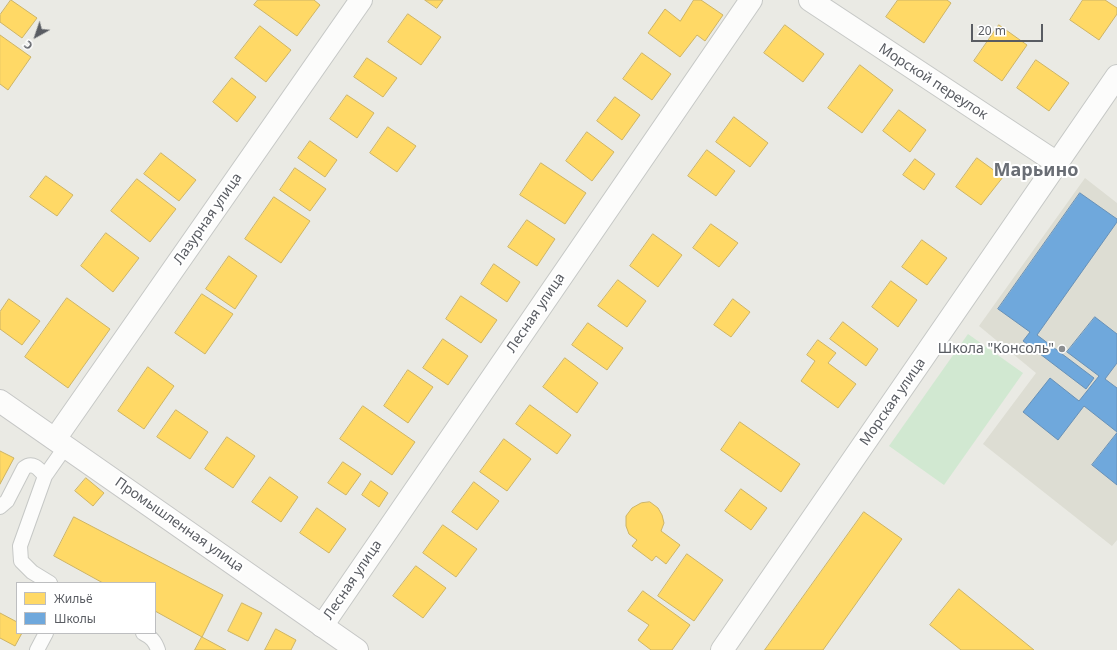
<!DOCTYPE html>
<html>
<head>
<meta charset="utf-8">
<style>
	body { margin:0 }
	#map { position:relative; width:1117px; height:650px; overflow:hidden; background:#eaeae4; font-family:"Noto Sans",sans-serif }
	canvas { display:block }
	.legend { position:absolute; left:16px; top:582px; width:140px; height:52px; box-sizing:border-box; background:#fff; border:1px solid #bdbec0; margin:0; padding:5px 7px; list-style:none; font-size:12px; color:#595c62 }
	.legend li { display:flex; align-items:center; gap:8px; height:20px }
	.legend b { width:20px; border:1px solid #bdbec0 }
	.north { position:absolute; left:16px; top:16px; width:40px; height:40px; -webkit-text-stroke:3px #fff; paint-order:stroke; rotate:220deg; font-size:11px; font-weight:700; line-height:16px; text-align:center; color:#595c62 }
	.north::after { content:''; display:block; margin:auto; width:14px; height:18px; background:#595c62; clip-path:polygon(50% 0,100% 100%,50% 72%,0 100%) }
	.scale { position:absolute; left:971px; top:24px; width:72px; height:18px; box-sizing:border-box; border:2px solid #595c62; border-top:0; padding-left:5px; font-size:12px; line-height:14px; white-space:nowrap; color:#595c62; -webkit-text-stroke:3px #fff; paint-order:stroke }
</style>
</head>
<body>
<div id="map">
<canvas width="1117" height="650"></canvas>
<ul class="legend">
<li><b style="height:11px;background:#ffd966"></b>Жильё</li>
<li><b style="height:11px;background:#6fa8dc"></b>Школы</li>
</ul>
<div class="north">С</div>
<div class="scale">20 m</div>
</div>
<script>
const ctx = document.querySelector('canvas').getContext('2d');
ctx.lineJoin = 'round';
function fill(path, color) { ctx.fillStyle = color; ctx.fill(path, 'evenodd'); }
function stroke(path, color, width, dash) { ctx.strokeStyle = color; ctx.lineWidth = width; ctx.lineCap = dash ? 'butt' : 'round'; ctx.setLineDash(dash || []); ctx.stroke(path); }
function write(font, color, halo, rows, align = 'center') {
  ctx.font = font + ' "Noto Sans",sans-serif'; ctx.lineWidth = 4; ctx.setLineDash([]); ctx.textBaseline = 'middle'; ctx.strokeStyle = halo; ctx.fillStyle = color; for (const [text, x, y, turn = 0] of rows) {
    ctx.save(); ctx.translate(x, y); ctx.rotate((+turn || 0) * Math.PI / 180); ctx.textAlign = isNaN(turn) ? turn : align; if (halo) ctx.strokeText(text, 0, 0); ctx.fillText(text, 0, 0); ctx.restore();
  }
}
const education = new Path2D(`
	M1085,178L1117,203V540L1112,546L983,444L1036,373L979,326Z`);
const green = new Path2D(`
	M968,334L1023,373L944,485L889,446Z`);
const homes = new Path2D(`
	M11,0L37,18L22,38L0,22V15Z
	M258,0H314L320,5L297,36L254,5Z
	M425,0H443L437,8Z
	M694,0H701L723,15L705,41L697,35L680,57L648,33L665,9L680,21Z
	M898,0H947L951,3L924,43L886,17Z
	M1083,0H1105L1117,8V14L1099,40L1070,20Z
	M408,14L441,37L421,65L388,42Z
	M785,25L824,54L803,82L764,53Z
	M999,25L1027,45L1002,81L974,61Z
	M260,26L291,50L266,82L235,58Z
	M0,35L31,57L8,90L0,84Z
	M642,53L671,74L652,100L623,79Z
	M367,58L397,78L383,97L354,77Z
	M1036,60L1069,83L1049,111L1017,88Z
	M860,65L893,90L862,133L828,108Z
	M232,78L256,97L237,122L213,102Z
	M347,95L374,113L357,138L330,119Z
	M615,97L640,115L622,140L597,121Z
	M899,110L926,130L910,152L883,131Z
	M734,117L768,143L750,167L716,142Z
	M388,127L416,146L397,172L370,153Z
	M587,132L614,152L592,181L566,161Z
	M310,141L337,160L325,177L298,158Z
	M707,150L735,171L716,196L688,176Z
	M161,153L196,180L179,201L144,174Z
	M977,158L1003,177L981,205L956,187Z
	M915,159L935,174L924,190L903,175Z
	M541,163L586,193L565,224L520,195Z
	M295,168L326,189L310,211L280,190Z
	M46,176L73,195L57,216L30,197Z
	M137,179L176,209L150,242L111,211Z
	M274,197L310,221L281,263L245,239Z
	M527,220L555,239L537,266L508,247Z
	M711,224L738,243L719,267L693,248Z
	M106,233L139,258L113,292L81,266Z
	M653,234L682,255L658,287L630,266Z
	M922,240L947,258L927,285L902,267Z
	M229,256L257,276L235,309L206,289Z
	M494,264L520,282L507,302L481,284Z
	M618,280L646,301L627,327L598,306Z
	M891,281L917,300L898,327L872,307Z
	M202,294L233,314L205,354L175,333Z
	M461,296L497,320L481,343L446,319Z
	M67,298L110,329L68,388L25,357Z
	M9,299L40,321L22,345L0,329V312Z
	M733,299L750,312L731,337L714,325Z
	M843,322L878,349L866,366L830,339Z
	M588,323L623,348L607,370L572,345Z
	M443,339L468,356L448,385L423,368Z
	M818,340L836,353L828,363L856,384L838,408L801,381L815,361L807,355Z
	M565,358L598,383L577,413L543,387Z
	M148,367L174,386L144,429L118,411Z
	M408,370L433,387L408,423L384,406Z
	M530,405L571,435L557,454L516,424Z
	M363,406L415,442L392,475L340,439Z
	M176,410L208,432L190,459L157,437Z
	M740,422L800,464L781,492L721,450Z
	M227,437L255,456L233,488L205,469Z
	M504,439L531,459L507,491L480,472Z
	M0,451L14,458L0,484Z
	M343,462L361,474L346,495L328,483Z
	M270,477L298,497L281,522L252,502Z
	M86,478L104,493L93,506L75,491Z
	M371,481L388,493L379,507L362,495Z
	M474,482L499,501L477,530L452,512Z
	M741,489L767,508L751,530L725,511Z
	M650,502L658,508L662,515L664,523L661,531L680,545L666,564L656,556L652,561L632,546L637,540L629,534L626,526V516L632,508L641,503Z
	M317,508L346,529L329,553L300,533Z
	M864,512L902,539L823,650H765Z
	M74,517L223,595L202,637L155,611V583H103L54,556Z
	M443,525L477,549L456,577L423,553Z
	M687,554L723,580L694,621L658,596Z
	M416,566L446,588L423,618L393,596Z
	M959,589L1034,650H961L930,625Z
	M643,591L690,625L672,650H651L638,640L649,625L628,611Z
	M242,603L262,613L248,641L228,631Z
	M0,613L17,622V633H22L15,646L0,638Z
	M276,629L296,640L291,650H265Z
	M202,637L226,650H195Z`);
const schools = new Path2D(`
	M1080,193L1117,219V222L1037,335L1094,378L1086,389L1023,341L1030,332L998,309Z
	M1095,317L1117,334V363L1105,379L1117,388V432L1084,406L1058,440L1023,412L1050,378L1079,401L1099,376L1067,352Z
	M1117,433V485L1092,465Z`);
const lane = new Path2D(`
	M0,507L7,501L24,468C33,461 39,469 45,476
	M50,583L32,572L21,561L20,546L45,476L66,446
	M143,633C151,637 155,641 158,650
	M37,650L46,633`);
const street = new Path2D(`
	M810,0L1057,163
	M55,439L361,0
	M322,626L751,0
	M722,650L1117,76`);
const secondary = new Path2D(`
	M0,401L357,650`);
const markers = [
	[1062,349,4,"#8c8e90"]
];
const streetNames = [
	["Морской переулок",933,82,33],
	["Лазурная улица",208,219,-55],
	["Лесная улица",536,313,-56],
	["Морская улица",893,402,-55],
	["Промышленная улица",179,525,35],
	["Лесная улица",353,580,-56]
];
const poiNames = [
	["Школа \"Консоль\"",1054,349]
];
const districtNames = [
	["Марьино",1036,171]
];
fill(education, '#ddddd3');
fill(green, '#d1e8d1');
fill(homes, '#ffd966');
stroke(homes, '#cdb465', 1);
fill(schools, '#6fa8dc');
stroke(schools, '#6891b7', 1);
stroke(lane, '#c6c8c6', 16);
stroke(street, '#c6c8c6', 24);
stroke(secondary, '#c5c6c5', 24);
stroke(lane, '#fcfcfb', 14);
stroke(street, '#fcfcfb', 22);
stroke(secondary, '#fcfcfb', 22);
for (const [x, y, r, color] of markers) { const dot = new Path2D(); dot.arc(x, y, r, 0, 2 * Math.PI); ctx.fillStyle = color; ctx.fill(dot); stroke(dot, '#fff', 1.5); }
write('14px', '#595c62', '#fff', streetNames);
write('14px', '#595c62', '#fff', poiNames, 'right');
write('bold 18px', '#6a6e75', '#fff', districtNames);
</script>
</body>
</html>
